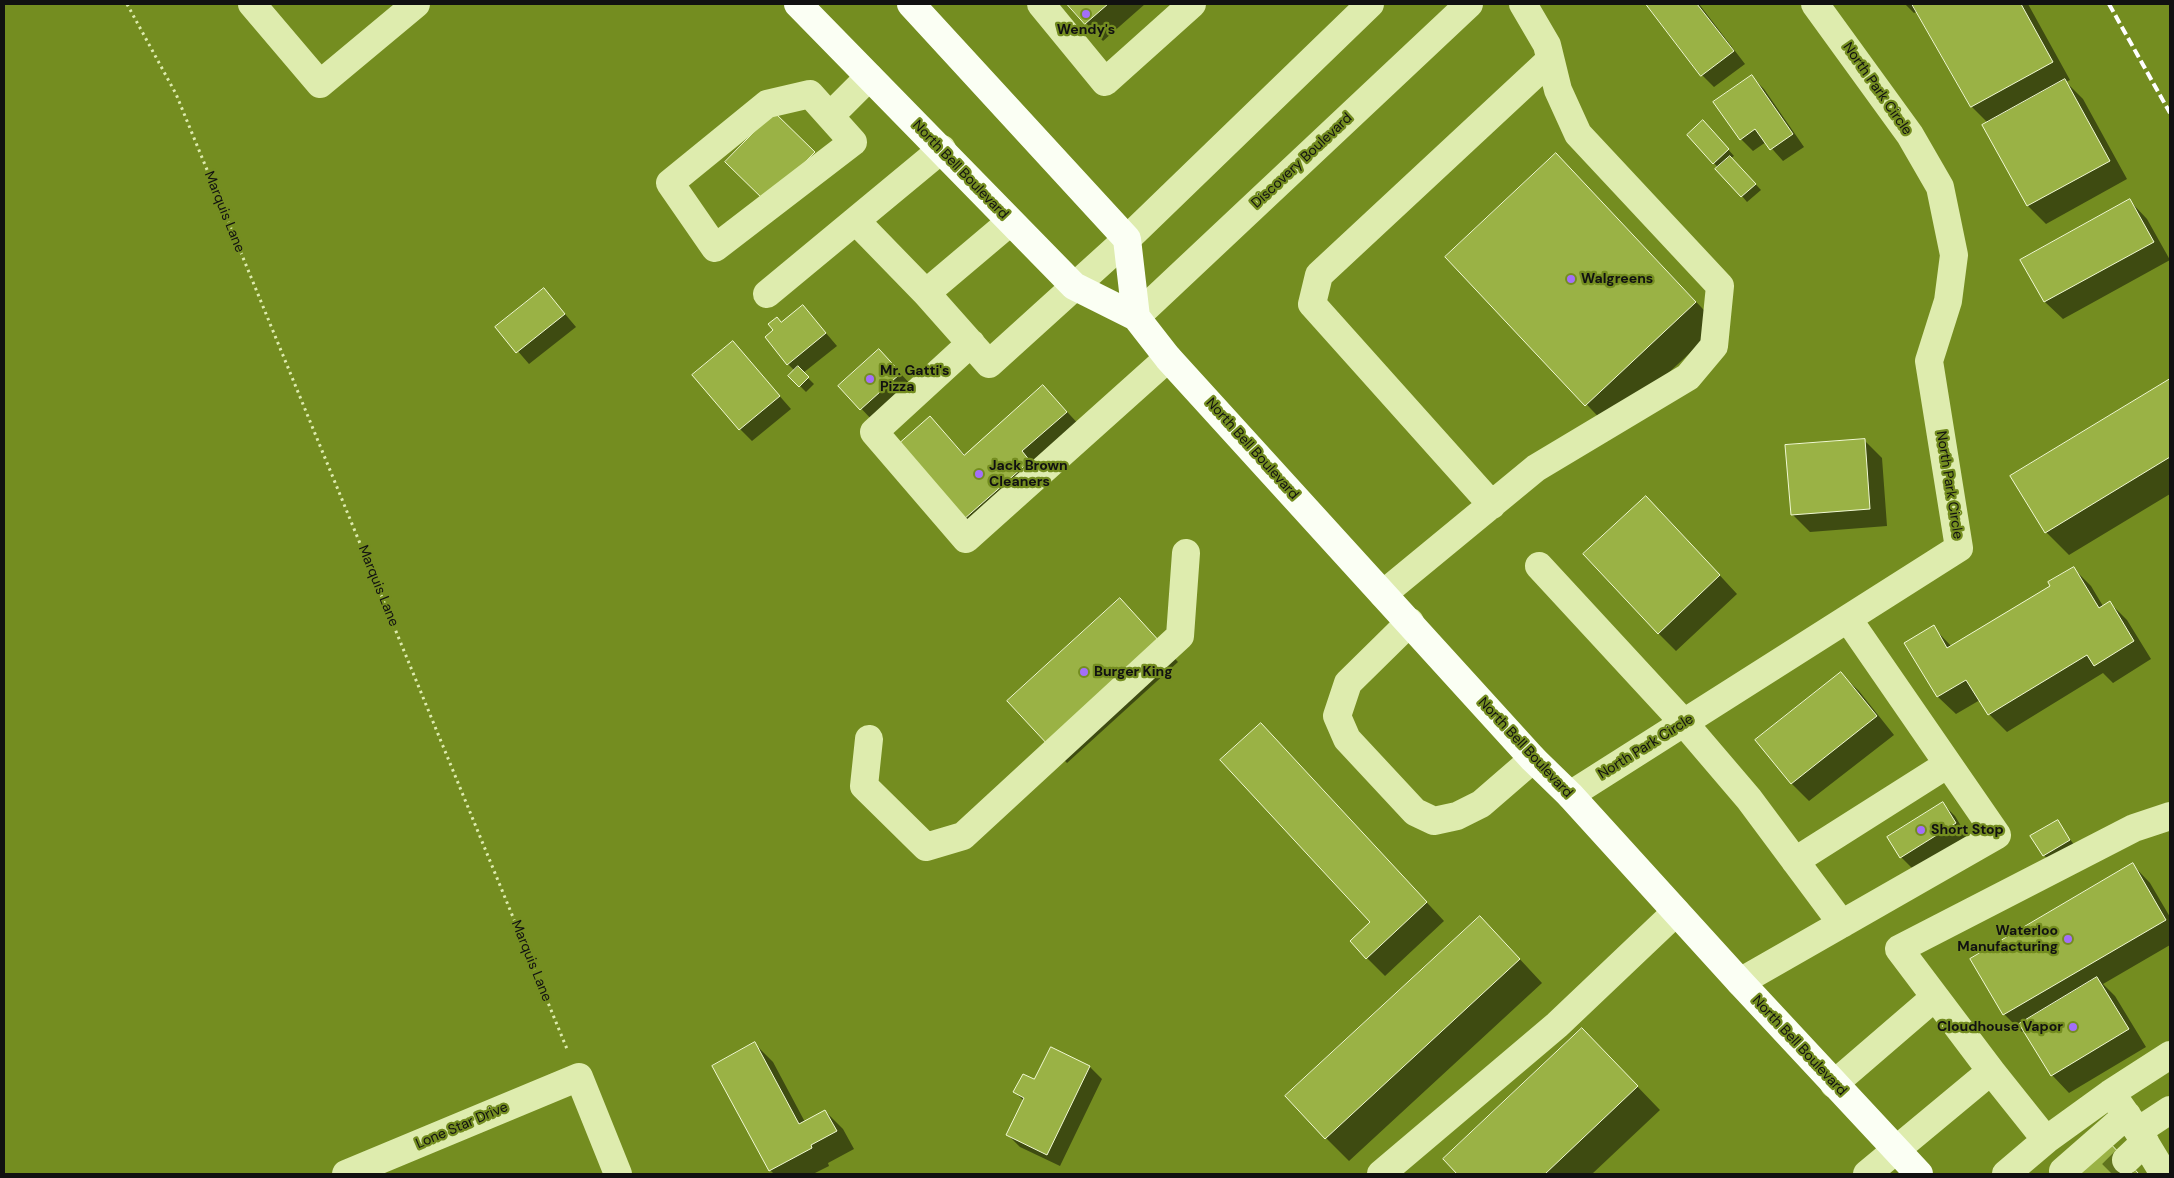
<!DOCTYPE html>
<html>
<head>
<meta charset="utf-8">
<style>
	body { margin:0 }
	#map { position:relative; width:2174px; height:1178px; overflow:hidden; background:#748d20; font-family:"DM Sans",sans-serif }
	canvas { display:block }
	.frame { position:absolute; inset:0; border:5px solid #111; pointer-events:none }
</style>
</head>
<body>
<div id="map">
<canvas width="2174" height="1178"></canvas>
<div class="frame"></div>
</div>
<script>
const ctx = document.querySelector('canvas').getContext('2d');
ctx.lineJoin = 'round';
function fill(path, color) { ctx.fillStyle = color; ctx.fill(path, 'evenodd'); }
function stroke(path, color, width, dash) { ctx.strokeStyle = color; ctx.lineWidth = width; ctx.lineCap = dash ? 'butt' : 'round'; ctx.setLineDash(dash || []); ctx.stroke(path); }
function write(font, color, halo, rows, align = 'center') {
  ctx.font = font + ' "DM Sans",sans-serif'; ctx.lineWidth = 4.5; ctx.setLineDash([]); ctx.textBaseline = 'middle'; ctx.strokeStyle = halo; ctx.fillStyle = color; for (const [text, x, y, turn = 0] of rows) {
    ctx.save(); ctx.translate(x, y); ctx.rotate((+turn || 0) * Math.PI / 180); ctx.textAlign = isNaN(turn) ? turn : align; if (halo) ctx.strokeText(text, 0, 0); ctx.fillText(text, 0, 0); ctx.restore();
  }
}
const shadow = new Path2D(`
	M1068,4H1145L1103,41Z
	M1647,4H1699L1745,64L1714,87L1702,75Z
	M1905,4H2028L2070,80L2066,82L2083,99L2127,179L2046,224L2028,206L1983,125L1988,123L1972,107L1918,11L1914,13Z
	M1752,77L1764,89L1804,147L1783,161L1766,142L1753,151L1741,139Z
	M1709,128L1734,156L1731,158L1761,190L1747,202L1714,163Z
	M1579,178L1719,326L1609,428L1447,257Z
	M2130,201L2147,219L2170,260L2063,319L2045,302Z
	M544,289L576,327L529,364L497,327Z
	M803,306L837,346L803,373L814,384L806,392L790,376L795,371L788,364L775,330Z
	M733,343L791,409L752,441L740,429Z
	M890,362L912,386L873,421L840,386Z
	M2170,381V494L2069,555L2046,532L2012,477Z
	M1043,386L1084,430L982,537L964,519L930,418L965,455Z
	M1864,440L1882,458L1887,526L1810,532L1792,514Z
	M1664,515L1737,594L1676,651L1658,633Z
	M2073,568L2091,586L2103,606L2109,602L2127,620L2151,659L2113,683L2103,673L2007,732L1989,714L1980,700L1956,714L1938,697L1906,644L1933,627L1952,647L2052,586Z
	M1137,618L1178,662L1067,763L1050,745Z
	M1841,674L1859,691L1894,735L1809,801L1791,783Z
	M1278,742L1444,921L1385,976L1367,958L1372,922Z
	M1943,804L1955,816L1967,836L1913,869L1901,857Z
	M2057,822L2075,846L2049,861L2044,855Z
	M2133,865L2150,883L2170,917V945L2103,984L2115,996L2146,1047L2069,1093L2052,1075L2024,1030L2022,1032L2004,1014Z
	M1503,941L1542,983L1349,1161L1326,1138Z
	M755,1044L773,1062L805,1122L825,1111L843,1129L854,1149L828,1163L829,1166L813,1174H774L770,1170Z
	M1051,1049L1090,1067L1102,1079L1060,1166L1020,1147L1008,1135L1024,1101L1015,1092L1034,1080Z
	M1605,1053L1660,1110L1592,1174H1459L1445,1159Z
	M2119,1154L2138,1174H2079Z`);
const building = new Path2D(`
	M1067,4H1108L1085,24Z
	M1646,4H1697L1734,51L1701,76Z
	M1912,4H2021L2053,62L1971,107Z
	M1752,75L1793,134L1770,150L1755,129L1740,140L1713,102Z
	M2065,79L2110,161L2027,206L1982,125Z
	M774,112L815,152L766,202L725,162Z
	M1703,120L1729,149L1713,164L1687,135Z
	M1556,153L1696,302L1585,406L1445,257Z
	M1730,156L1756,184L1741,197L1715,169Z
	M2130,199L2154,242L2044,302L2020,260Z
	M544,288L565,314L516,353L495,327Z
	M803,305L826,333L787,365L765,337L773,330L768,324L777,317L781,322Z
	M733,341L780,396L739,430L692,375Z
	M879,349L901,373L860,410L838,386Z
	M798,366L809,377L799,387L788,376Z
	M2170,379V457L2045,533L2010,476Z
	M1043,385L1067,412L1022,451L1030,461L963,520L896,446L930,416L964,455Z
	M1865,439L1870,509L1791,515L1785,445Z
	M1646,496L1720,575L1658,634L1583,554Z
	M2074,567L2099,608L2110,601L2134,641L2094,666L2087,655L1988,715L1966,680L1937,697L1904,643L1934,625L1947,648L2050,586L2048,582Z
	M1120,598L1161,643L1049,746L1007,701Z
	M1841,672L1877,716L1791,784L1755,740Z
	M1261,723L1427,902L1366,959L1350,941L1370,922L1220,760Z
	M1943,802L1956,823L1900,858L1887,837Z
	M2058,820L2070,840L2043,856L2030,836Z
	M2133,863L2166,920L2003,1015L1970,959Z
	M1480,916L1520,959L1325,1139L1285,1096Z
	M2097,977L2129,1029L2051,1076L2019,1024Z
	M1582,1028L1638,1086L1545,1174H1457L1443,1159Z
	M755,1042L799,1124L825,1110L837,1131L811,1145L812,1148L769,1171L712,1066Z
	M1051,1047L1090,1066L1047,1155L1006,1135L1024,1098L1013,1092L1023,1074L1034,1079Z
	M2107,1140L2139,1174H2077Z`);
const minorTunnel = new Path2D(`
	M2112,1174L2126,1160`);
const path = new Path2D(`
	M127,4L176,94L567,1049`);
const minor = new Path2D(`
	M252,4L320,84L416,4
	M1041,4L1105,82L1192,4
	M810,94L853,142L715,248L670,183L767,104Z
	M830,116L869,77
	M856,221L926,293L1010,222
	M926,293L989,364L1127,239L1370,4
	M767,294L942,149
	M1136,317L1469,4
	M971,343L874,432L966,539L1168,358
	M1492,505L1312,304L1319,275L1549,61
	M1539,566L1685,724L1749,799L1842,924
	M1383,594L1536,468L1688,377L1714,346L1720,286L1578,134L1558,90L1547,45L1523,4
	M1410,622L1348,683L1337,716L1347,739L1415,812L1434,821L1457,816L1481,804L1533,759
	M869,739L864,786L926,847L963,836L1180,636L1186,553
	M1570,795L1959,548L1929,361L1948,301L1954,255L1940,187L1910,135L1815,4
	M1795,861L1948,764
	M1740,982L1997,835L1848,619
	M1991,1071L1899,949L2134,828L2170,816
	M1834,1084L1935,997
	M2111,1093L2138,1131L2164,1174
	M2138,1131L2170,1110
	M2046,1140L2111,1093L2170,1055
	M2126,1160L2145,1142
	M346,1174L579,1077L618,1174
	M1381,1174L1557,1025L1676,912
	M1867,1174L1991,1071L2046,1140L2006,1174
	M2065,1174L2063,1171L2127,1115`);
const major = new Path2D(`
	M798,4L1074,286L1136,317L1168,358L1533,759L1570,795L1740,982L1919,1174
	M911,4L1127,239L1136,317`);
const rail = new Path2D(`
	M2109,4L2170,113`);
const markers = [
	[1086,14,5,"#a36ff9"],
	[1571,279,5,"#a36ff9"],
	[870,379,5,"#a36ff9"],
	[979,474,5,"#a36ff9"],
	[1084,672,5,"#a36ff9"],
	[1921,830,5,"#a36ff9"],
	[2068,939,5,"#a36ff9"],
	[2073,1027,5,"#a36ff9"]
];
const poiNames = [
	["Wendy's",1086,30,"center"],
	["Walgreens",1581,279],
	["Mr. Gatti's",880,371],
	["Pizza",880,387],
	["Jack Brown",989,466],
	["Cleaners",989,482],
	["Burger King",1094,672],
	["Short Stop",1931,830],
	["Waterloo",2058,931,"right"],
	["Manufacturing",2058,947,"right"],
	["Cloudhouse Vapor",2063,1027,"right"]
];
const streetNames = [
	["North Park Circle",1877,89,55],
	["Discovery Boulevard",1302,161,-43],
	["North Bell Boulevard",960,170,46],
	["Marquis Lane",224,212,68],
	["North Bell Boulevard",1252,449,48],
	["North Park Circle",1949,485,81],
	["Marquis Lane",378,586,68],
	["North Park Circle",1646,747,-32],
	["North Bell Boulevard",1525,748,47],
	["Marquis Lane",531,961,68],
	["North Bell Boulevard",1799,1046,47],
	["Lone Star Drive",462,1126,-23]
];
fill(shadow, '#0007');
fill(building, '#9ab245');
stroke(building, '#f1f9d3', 1);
stroke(minorTunnel, '#60741d', 28, [28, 14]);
stroke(path, '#deecae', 3, [2.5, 4]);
stroke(minor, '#deecae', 28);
stroke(major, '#fbfff4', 28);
stroke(rail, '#fff', 4, [9, 4]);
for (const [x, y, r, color] of markers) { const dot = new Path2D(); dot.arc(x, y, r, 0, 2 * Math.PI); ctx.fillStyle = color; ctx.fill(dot); stroke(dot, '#748d20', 2); }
write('bold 14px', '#111', '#748d20', poiNames, 'left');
write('14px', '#111', '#748d20', streetNames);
</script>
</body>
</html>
